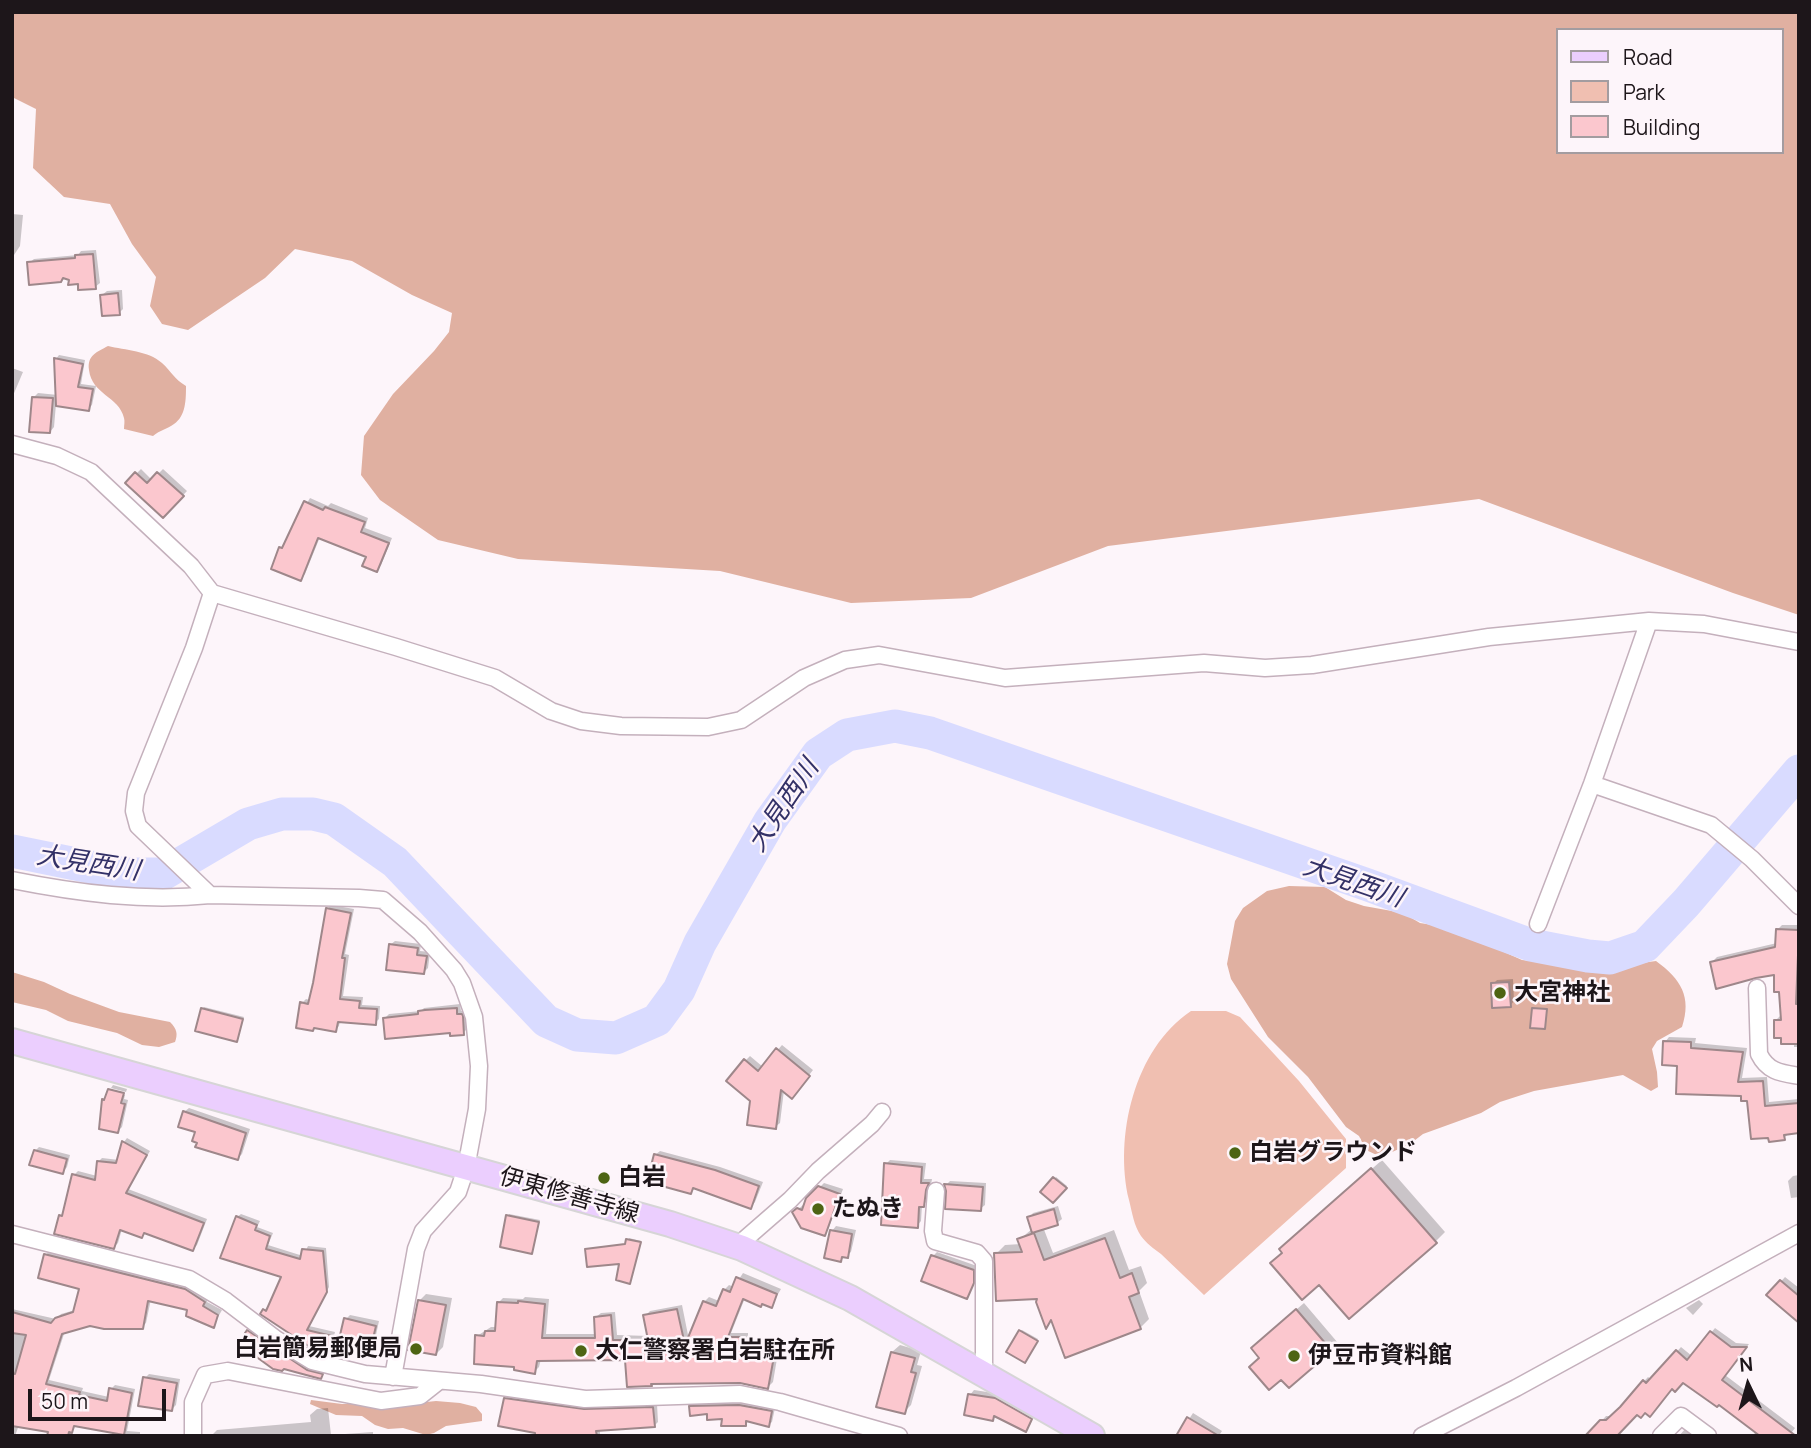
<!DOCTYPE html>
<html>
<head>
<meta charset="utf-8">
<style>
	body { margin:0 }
	#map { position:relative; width:1811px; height:1448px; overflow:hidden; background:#fdf5fa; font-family:Manrope,sans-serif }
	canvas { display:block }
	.frame { position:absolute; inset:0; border:14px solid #1d161a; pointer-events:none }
	.legend { position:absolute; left:1556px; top:28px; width:228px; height:126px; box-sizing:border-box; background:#fdf5fa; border:2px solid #a39ca0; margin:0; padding:9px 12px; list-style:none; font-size:21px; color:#1d161a }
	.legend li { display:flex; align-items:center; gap:14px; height:35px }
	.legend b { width:35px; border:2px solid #a39ca0 }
	.north { position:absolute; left:1713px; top:1350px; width:70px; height:70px; -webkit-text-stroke:5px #fdf5fa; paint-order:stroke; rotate:355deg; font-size:19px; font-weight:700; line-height:28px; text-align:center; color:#1d161a }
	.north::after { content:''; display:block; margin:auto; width:24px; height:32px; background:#1d161a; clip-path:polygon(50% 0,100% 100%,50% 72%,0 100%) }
	.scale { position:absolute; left:28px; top:1389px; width:138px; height:32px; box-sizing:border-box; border:4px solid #1d161a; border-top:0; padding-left:9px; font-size:21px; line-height:24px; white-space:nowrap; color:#1d161a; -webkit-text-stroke:5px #fdf5fa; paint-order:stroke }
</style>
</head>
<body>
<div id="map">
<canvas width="1811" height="1448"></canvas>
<div class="frame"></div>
<ul class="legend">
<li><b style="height:9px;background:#ebcefe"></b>Road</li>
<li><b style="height:19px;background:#f0bfb1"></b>Park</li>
<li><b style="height:19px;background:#fbc7ce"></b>Building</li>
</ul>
<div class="north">N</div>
<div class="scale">50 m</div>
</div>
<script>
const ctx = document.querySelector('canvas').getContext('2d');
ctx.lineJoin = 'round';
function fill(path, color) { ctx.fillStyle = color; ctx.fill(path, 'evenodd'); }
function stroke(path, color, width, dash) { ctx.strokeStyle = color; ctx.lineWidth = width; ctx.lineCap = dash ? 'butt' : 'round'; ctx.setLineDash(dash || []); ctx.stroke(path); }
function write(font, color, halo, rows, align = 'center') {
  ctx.font = font + ' Manrope,"Noto Sans JP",sans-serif'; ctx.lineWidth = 5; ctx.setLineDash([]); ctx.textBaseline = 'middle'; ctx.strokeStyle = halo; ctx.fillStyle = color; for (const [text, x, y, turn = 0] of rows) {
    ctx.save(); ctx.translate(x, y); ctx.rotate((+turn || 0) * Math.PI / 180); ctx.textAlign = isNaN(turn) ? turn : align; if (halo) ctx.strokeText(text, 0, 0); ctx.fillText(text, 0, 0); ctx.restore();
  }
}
const green = new Path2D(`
	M1191,1011H1226L1240,1017L1299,1081L1346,1139V1168L1204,1295C1190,1281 1175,1268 1161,1254C1154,1249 1146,1243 1141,1236C1134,1226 1132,1212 1129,1200C1114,1137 1134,1049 1191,1011Z`);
const forest = new Path2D(`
	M12,12H1799V615L1733,593L1479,499L1108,546L971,598L851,603L720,571L518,559L438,540L380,500L361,475L364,436L393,394L434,351L449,332L452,313L412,295L352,261L295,249L265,278L188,330L162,324L150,306L156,277L132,244L110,204L64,197L33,168L36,109L12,97ZM1557,30H1781V152H1557Z
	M108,346C125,350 149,351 162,363C172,372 174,379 186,386C186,399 186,416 174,424C167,429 160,430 153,436L124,429C124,425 125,421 124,418C119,396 92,395 89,370C87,355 97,352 108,346Z
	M1289,886L1325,887L1346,900L1364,906L1403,913L1420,923L1464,930L1484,943L1522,960L1598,969L1656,961C1681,979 1692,997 1682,1027L1657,1041L1652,1049L1657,1072L1658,1087L1651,1091L1623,1075L1534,1091L1500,1102L1481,1113L1423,1134L1410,1144L1381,1157L1366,1150L1359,1136L1346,1127L1308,1077L1268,1037L1231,979L1227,964L1235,921L1243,908L1267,891Z
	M12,972L44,982L70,994L119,1012L170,1022C177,1029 178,1034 175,1042L159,1047L142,1045L117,1033L68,1021L46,1010L12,1002Z
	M311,1400L342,1404H408L436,1401L460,1403L476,1407L482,1414V1421L446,1426L434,1433L426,1435L403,1428L388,1429L375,1425L362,1416L336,1415L310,1404Z`);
const shadow = new Path2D(`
	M12,214L23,215L20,246L12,258Z
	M96,250L100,283L95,287L29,263L34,259L78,255L81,251Z
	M122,290L123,309L119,313L102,295L107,291Z
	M59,355L85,360L81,384L96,386L92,405L88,409L56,404L54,427L50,432L33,398L38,393L58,395L56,359Z
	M12,368L23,372L12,398Z
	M141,469L152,480L163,469L187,491L163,516L127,483Z
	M310,498L328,506L331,503L368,518L365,528L392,538L381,565L377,570L368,556L320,537L305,574L301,579L281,548Z
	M332,905L354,909L345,954L349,955L343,996L363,997L362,1005L380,1006L379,1019L375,1023L340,1020L339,1026L335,1030L316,1027L313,1029L302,1003L306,999L310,1000L327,909Z
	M1782,925H1799V1047H1794V1042L1776,1020L1781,1015V990L1776,973L1712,962L1717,957L1777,943V930Z
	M395,941L421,944L420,951L430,952L428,968L424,972L390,945Z
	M1513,979L1514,1001L1510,1006L1493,984L1497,980Z
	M460,1004L461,1011L466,1010L467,1029L463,1033L385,1018L389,1014L421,1011L424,1008Z
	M204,1007L244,1017L238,1038L237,1040L202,1009Z
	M1669,1037L1696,1038L1695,1043L1747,1048L1742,1078L1767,1077L1769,1102L1799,1099V1132L1789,1133L1784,1138L1742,1094L1679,1064L1665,1042Z
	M782,1045L813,1070L796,1092L784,1090L780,1123L775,1127L752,1100L745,1061L750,1056L763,1067Z
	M113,1085L127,1089L126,1092L111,1088Z
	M109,1091L125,1095L124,1099L128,1100L122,1127L118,1131L104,1100Z
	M189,1108L250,1129L242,1154L238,1158L197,1131L184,1112Z
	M127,1138L150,1151L128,1189L207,1219L197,1245L193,1249L146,1232L142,1236L122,1229L118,1243L114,1247L60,1216L65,1212L74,1175L78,1171L97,1176L98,1162L102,1158L119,1160L124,1142Z
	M39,1147L70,1155L67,1167L63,1172L35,1151Z
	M660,1151L720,1167L763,1182L755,1202L751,1207L696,1187L691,1192L655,1155Z
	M890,1160L926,1163L924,1179H932L928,1201L922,1205L921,1221L917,1226L886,1164Z
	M1382,1160L1445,1232L1435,1242L1319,1283L1284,1252L1291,1240Z
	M1799,1175V1197L1791,1198L1788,1181L1793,1176Z
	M1056,1177L1067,1186L1053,1201L1043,1192Z
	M950,1181L986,1183L985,1205L980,1209L946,1185Z
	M824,1183L843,1189L828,1230L824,1234L794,1213L803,1205L806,1206L808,1199Z
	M1058,1206L1062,1219L1057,1223L1043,1227L1053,1253L1114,1230L1129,1270L1141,1266L1147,1283L1139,1291L1149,1319L1140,1328L1052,1320L1046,1325L1040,1298L996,1254L1005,1245L1021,1244L1019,1240L1032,1229L1029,1218L1033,1213Z
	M241,1214L260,1221L257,1227L273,1233L268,1245L303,1256L308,1246L326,1248L329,1287L309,1326L335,1332L331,1348L327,1352L262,1313L268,1306L283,1276L237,1217Z
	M509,1214L540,1220L532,1252L508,1216Z
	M836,1226L856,1230L851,1252L841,1260L832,1231Z
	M629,1238L641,1241L630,1282L621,1262L587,1249L627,1244Z
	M50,1250L190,1285L208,1297L207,1302L222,1310L213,1326L189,1309L151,1299L146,1323L142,1327L90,1324L65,1331L49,1380L83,1388L82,1391L109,1397L111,1389L115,1385L135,1389L127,1431L140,1432V1436H122V1433L76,1424L70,1436H49L50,1431L19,1425L15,1436H12V1309L56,1319L61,1314L75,1310L81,1288L46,1255Z
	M937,1252L977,1266V1278L966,1297L933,1256Z
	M743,1273L781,1289L771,1306L745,1298L731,1333H748V1340L779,1347L773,1382L768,1387L740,1382H653L651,1385L627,1359H541L539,1367L534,1372L517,1365L477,1336L491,1327H497L498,1303L503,1298L523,1299L525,1297L549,1299L546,1334H597L596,1317L601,1313L615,1312L617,1335L649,1336L645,1316L650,1311L682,1305L689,1340L704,1302L709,1297L719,1301L724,1290L729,1285L734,1287Z
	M1785,1277L1799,1288V1321L1769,1295Z
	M426,1294L452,1298L443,1347L436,1354L419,1301Z
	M1699,1300L1703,1304L1693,1315L1686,1308Z
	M1304,1303L1338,1343L1289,1386L1261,1357L1260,1341Z
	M350,1315L379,1321L373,1349L369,1353L346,1319Z
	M252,1328L325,1371L324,1373L321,1377L254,1353L259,1346L245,1336Z
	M1715,1328L1736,1343L1749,1344L1725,1375L1795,1428L1789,1436H1757L1754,1433L1756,1431L1719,1403L1683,1381L1645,1411L1588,1436L1606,1416H1612L1648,1377L1652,1380L1681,1347L1692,1356Z
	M1022,1330L1038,1339L1026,1360L1020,1331Z
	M900,1345L921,1351L917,1365L922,1366L911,1405L904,1412L892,1352Z
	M149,1374L180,1379L176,1405L171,1410L145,1378Z
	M974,1390L1000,1394L1035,1414L1030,1425L1025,1430L996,1415L992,1419L970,1395Z
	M509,1395L657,1404L658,1422L654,1426L600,1429V1436H566L505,1399Z
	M743,1402L775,1408L772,1422L768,1425L749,1420L745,1424L691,1407L694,1404Z
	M328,1408L331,1435L373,1432V1436H211L217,1430L311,1422L310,1415L317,1409Z
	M1193,1413L1222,1431L1220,1434L1223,1436H1178Z
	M1685,1429L1692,1436H1679Z`);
const river = new Path2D(`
	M12,851L125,874H163L248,824L282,814H313L334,819L395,862L546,1021L577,1035L616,1038L657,1020L679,990L700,943L770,821L818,754L847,735L895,726L930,733L1368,885L1531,945L1588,956L1610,958L1645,946L1686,903L1799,771`);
const building = new Path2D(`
	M93,254L96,289L78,290V284L68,285L69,280L63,278L61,282L29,285L27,262L75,258V255Z
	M118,293L120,315L102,316L100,295Z
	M54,358L83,364L78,387L93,389L89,411L56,406Z
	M32,397L53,398L50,433L29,432Z
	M135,472L147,483L157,472L184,496L163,518L125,483Z
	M304,501L323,510L325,507L365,522L361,532L389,543L377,572L362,566L366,557L318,538L301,581L271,569L279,547L282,548Z
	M326,908L351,913L342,958H345L340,999L360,1001L359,1008L377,1009L376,1025L338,1022L336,1032L314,1028L313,1031L296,1028L300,1002L308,1004L313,983Z
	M1776,929L1799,930L1796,1004H1799V1044H1781V1038H1774V1020H1781L1779,992H1774V975L1756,978L1716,989L1710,962L1775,947Z
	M389,944L418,948L417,955L427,956L424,974L386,970Z
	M1509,982L1511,1007L1492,1008L1491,983Z
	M201,1008L243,1019L237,1042L195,1031Z
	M457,1008V1014H462L463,1016L464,1035L450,1036V1033L385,1039L383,1018L418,1014V1011L425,1010Z
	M1532,1008L1547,1009L1545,1029L1530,1028Z
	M1663,1041L1691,1042V1048L1743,1052L1738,1082L1763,1081L1765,1106L1799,1103V1133L1784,1135L1785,1140L1769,1142L1768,1138L1751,1139L1747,1101H1741V1096L1676,1094L1677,1066L1662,1065Z
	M776,1048L810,1076L792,1099L781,1090L776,1129L747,1125L750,1101L726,1081L744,1059L758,1071Z
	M108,1089L124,1093L121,1103L125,1104L118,1133L99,1129L102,1099L104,1100Z
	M183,1111L246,1133L238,1160L195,1147L197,1143L192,1141L195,1132L178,1127Z
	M122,1141L147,1155L126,1193L204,1223L193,1251L144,1233L142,1238L120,1230L114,1249L54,1234L59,1215L62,1216L72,1174L95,1180L97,1161L116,1163Z
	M34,1150L67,1159L63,1174L29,1165Z
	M654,1154L715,1170L759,1186L751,1209L693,1188L691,1194L647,1182Z
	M884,1163L922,1167L921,1183H929L926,1190L924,1207H919L918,1228L881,1225Z
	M1371,1168L1437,1243L1349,1319L1319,1285L1302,1300L1270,1263L1282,1253L1279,1249Z
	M1053,1177L1067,1188L1053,1203L1040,1192Z
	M944,1184L983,1187L981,1211L945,1209L946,1191Z
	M818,1186L840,1194L825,1236L801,1228L792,1212L797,1208L802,1210L806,1198Z
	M1054,1209L1058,1225L1032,1233L1027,1217Z
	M506,1215L539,1222L532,1254L500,1247Z
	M236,1216L257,1225L255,1230L270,1236L266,1249L300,1259L302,1249L323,1251L327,1292L307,1330L332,1336L328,1354L316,1351L260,1314L263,1309L266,1311L281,1277L220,1258Z
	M830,1230L852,1234L848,1258L842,1257L841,1262L824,1258Z
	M1034,1233L1044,1260L1105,1238L1120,1278L1132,1273L1139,1293L1129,1297L1141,1329L1065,1358L1051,1320L1046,1329L1036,1302L1037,1299L996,1301L994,1253L1022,1252L1017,1239Z
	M626,1239L641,1242L630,1284L616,1280L619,1264L587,1267L585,1249L625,1244Z
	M44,1254L185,1289L205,1302L203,1306L218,1315L214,1328L186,1316L187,1310L148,1301L143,1329H104L90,1326L62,1334L46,1384L80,1392L79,1395L107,1401L109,1388L132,1393L124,1435L74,1426L72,1433L69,1432L68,1436H47L48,1432L12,1426V1373L15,1374L26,1335L12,1333V1312L51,1323L55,1318L73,1312L79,1289L38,1278Z
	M931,1255L974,1270V1283L967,1299L921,1281Z
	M736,1277L777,1294L772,1308L762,1304L761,1307L743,1299L728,1337H744V1345L775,1351L768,1389L740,1383L651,1384L652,1386L627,1387L625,1360L537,1361L535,1374L514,1370V1367L474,1364L475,1335L484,1336L485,1331H495L497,1302L518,1303V1301L545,1304L542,1338H595L594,1317L611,1315L613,1340H648L643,1315L677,1309L685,1345L703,1301L716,1306L723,1289L730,1292Z
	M1780,1280L1799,1296V1323L1766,1295Z
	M418,1300L446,1305L436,1355L408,1350Z
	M1296,1309L1332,1351L1289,1388L1281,1380L1269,1390L1249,1367L1259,1358L1251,1348Z
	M344,1318L376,1326L369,1355L337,1348Z
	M247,1330L307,1370L323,1374L321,1379L284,1369L282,1371L273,1369L251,1353L256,1346L243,1336Z
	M1019,1330L1038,1341L1025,1363L1006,1352Z
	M1710,1331L1731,1347H1747L1722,1380L1796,1436H1760L1719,1405L1717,1407L1683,1383L1675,1392L1672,1389L1650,1417L1645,1413L1641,1418L1637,1415L1617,1436H1585L1600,1420H1606L1620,1407L1643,1380L1646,1383L1676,1350L1687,1360Z
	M891,1352L915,1358L911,1372L916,1373L905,1414L876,1407Z
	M143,1377L177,1383L172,1411L138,1406Z
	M968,1394L995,1398L1032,1419L1026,1432L994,1416L993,1421L964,1415Z
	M504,1398L584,1409L653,1407L655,1427L596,1431L597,1436H535V1433L498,1426Z
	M739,1405L772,1411L769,1427L746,1421V1426H721L722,1419L707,1420V1414L690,1416L689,1406Z
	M1187,1417L1219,1436H1176Z`);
const minor = new Path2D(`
	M12,444L57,456L91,472L191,566L212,593L396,647L495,678L551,711L581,721L621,726L708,727L741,720L804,678L845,660L879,655L1005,678L1204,663L1265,668L1312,665L1489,637L1649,621L1704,624L1799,642
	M212,593L194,648L136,793L134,811L138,826L210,895L359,898L383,900L420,932L454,970L462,983L474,1017L479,1066L477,1109L466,1168L458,1192L423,1231L416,1249L393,1377
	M1592,784L1711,825L1752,859L1799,906
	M12,880C77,893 145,902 210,895
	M1538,924L1592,784L1649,621
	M1757,988L1759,1054C1768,1072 1781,1073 1799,1076
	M936,1191L933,1231L935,1241L977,1253L984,1261V1374
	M12,1234L189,1279L226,1301L276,1339L312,1361L365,1374L481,1384L585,1399L740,1394L780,1402L899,1436
	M736,1247L790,1200L818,1171L872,1124L882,1112
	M193,1436V1402L205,1375L228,1371L381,1401L420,1396L439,1381
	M1422,1436L1516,1388L1799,1233
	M1661,1436L1681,1416L1708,1436`);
const primary = new Path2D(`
	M12,1041L670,1224L742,1248L850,1298L1092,1436`);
const markers = [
	[1500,993,7,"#4d6413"],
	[1235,1153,7,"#4d6413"],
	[604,1178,7,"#4d6413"],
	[818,1209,7,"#4d6413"],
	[416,1349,7,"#4d6413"],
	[581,1351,7,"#4d6413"],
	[1294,1356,7,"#4d6413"]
];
const poiNames = [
	["大宮神社",1514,993],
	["白岩グラウンド",1249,1153],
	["白岩",618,1178],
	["たぬき",832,1209],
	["白岩簡易郵便局",402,1349,"right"],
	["大仁警察署白岩駐在所",595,1351],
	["伊豆市資料館",1308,1356]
];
const streetNames = [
	["伊東修善寺線",569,1196,16]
];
const waterNames = [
	["大見西川",784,806,-56],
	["大見西川",88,864,9],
	["大見西川",1353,883,19]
];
fill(green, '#f0bfb1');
fill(forest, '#e0b0a1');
fill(shadow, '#0003');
stroke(river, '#d9dbff', 33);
fill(building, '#fbc7ce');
stroke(building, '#9e878a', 2);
stroke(minor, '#c4b0bc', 19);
stroke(primary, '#d6d5d6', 28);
stroke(minor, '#fff', 16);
stroke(primary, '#ebcefe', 24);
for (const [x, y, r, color] of markers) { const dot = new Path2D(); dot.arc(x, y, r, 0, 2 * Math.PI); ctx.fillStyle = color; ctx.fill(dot); stroke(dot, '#fdf5fa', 2.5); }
write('bold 24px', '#1d161a', '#fdf5fa', poiNames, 'left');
write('24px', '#1d161a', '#fdf5fa', streetNames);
write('italic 26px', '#333167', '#fdf5fa', waterNames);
</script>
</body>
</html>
